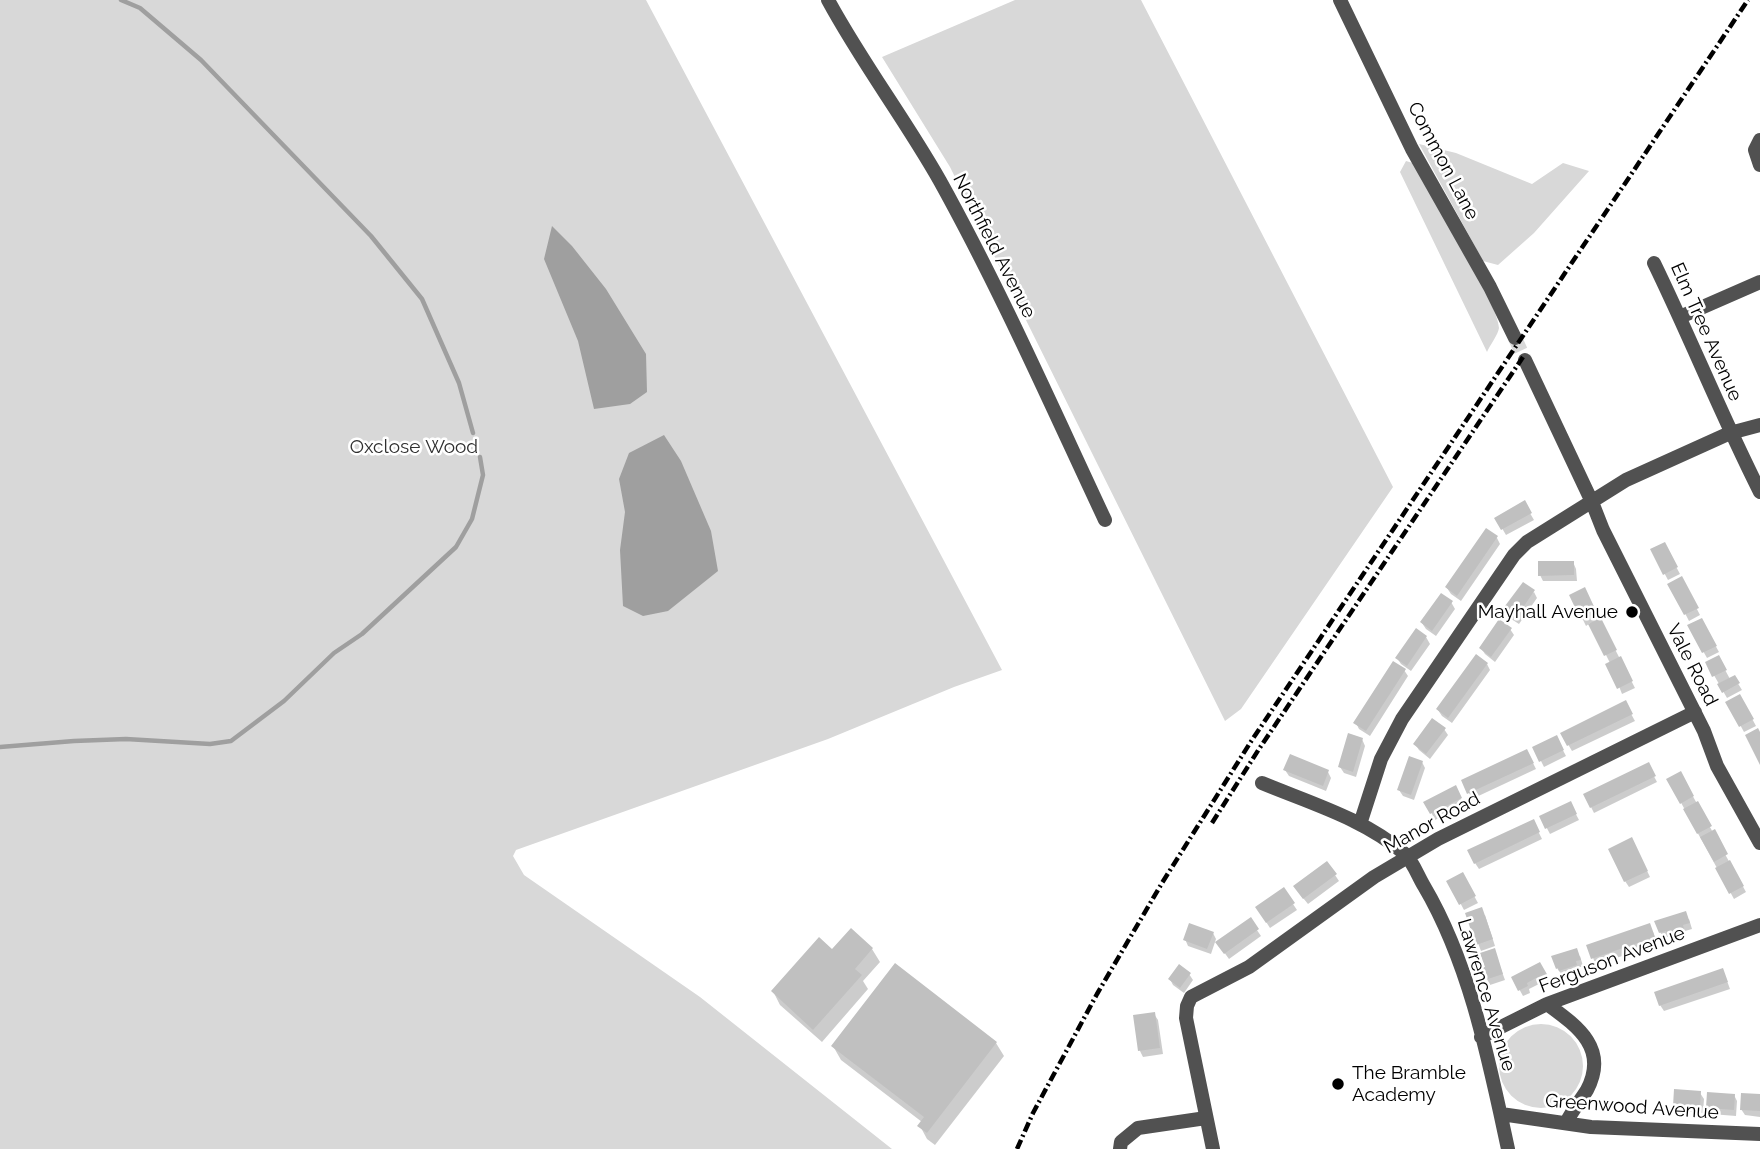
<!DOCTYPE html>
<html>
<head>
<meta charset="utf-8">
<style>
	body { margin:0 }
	canvas { display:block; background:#fff }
</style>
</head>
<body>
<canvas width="1760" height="1149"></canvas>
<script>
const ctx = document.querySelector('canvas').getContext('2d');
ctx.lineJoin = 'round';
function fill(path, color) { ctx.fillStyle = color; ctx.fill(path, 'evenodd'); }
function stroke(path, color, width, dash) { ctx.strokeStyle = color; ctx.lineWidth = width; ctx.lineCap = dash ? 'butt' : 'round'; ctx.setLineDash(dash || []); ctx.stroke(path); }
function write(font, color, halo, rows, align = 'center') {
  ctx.font = font + ' Raleway,sans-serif'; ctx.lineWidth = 5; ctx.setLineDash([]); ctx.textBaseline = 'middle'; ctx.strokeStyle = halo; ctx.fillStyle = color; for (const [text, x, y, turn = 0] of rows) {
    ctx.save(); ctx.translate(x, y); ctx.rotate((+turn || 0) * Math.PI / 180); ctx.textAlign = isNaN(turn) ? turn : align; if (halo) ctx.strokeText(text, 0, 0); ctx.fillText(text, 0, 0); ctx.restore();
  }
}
const green = new Path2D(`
	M0,0H646L1002,670L954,687L828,739L516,850L513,856L524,875L700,997L892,1149H0Z
	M1015,0H1141L1393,487L1241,709L1225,721L950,167L882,57Z
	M1419,144L1456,153L1532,184L1563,163L1589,171L1534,233L1498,265L1483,261Z
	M1406,161L1416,164C1430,189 1500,307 1499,328C1498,335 1490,345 1487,352L1400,172Z
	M1499 1066a42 42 0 1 1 84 0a42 42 0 1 1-84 0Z`);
const water = new Path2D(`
	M552,226L572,246L606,289L646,354L647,392L630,404L594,409L578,341L544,259Z
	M664,435L681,461L711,531L718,571L668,611L643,616L623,606L620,550L625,512L619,479L629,453Z`);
const shadow = new Path2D(`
	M1524,503L1534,520L1506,535L1496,518Z
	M1487,531L1497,538L1500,544L1461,601L1451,594L1447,588Z
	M1664,544L1680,574L1668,580L1652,550Z
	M1573,562L1576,569L1577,581H1543L1540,575Z
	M1681,578L1700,615L1689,621L1670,584Z
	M1534,592L1537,598L1519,624L1508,617L1505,611Z
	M1571,595H1587L1635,688L1622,694L1610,663L1590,623L1586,626Z
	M1451,602L1455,609L1436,636L1426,629L1422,623Z
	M1701,620L1719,652L1707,658L1689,626Z
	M1510,629L1514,635L1495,662L1485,654L1481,648Z
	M1416,630L1426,637L1430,644L1411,671L1401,664L1397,658Z
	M1718,657L1730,679L1734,677L1742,690L1727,698L1707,663Z
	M1487,664L1490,670L1452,723L1442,716L1438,710Z
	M1404,670L1408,676L1370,736L1359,729L1356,723Z
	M1740,696L1756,726L1744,732L1728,703Z
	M1625,703L1635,721L1572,751L1562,734Z
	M1444,729L1448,735L1430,759L1419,750L1415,744Z
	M1556,737L1566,756L1544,767L1534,747Z
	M1362,739L1365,746L1356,777L1344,773L1340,767Z
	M1530,757L1536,769L1472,799L1463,781Z
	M1422,762L1425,768L1414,800L1403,796L1399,790Z
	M1648,765L1657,782L1594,813L1585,795Z
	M1285,770L1328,772L1331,778L1326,791L1289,776Z
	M1680,773L1746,892L1734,899L1668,779Z
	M1455,788L1464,805L1435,820L1426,802Z
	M1570,803L1579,820L1550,834L1541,817Z
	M1533,821L1542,839L1479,869L1475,863Z
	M1635,846L1650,877L1629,887L1625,881Z
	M1462,874L1478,903L1464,910L1449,882Z
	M1335,875L1339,881L1308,904L1299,893Z
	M1293,904L1297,910L1270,928L1261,914Z
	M1467,914L1485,915L1495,946L1481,951Z
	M1689,919L1692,929L1685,931L1686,935L1672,940L1670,936L1664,938L1660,932Z
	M1250,920L1261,936L1229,959L1221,948Z
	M1653,932L1657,944L1596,965L1588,946Z
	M1213,933L1216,939L1211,954L1188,946L1185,939Z
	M872,949L880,962L863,981L868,989L822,1042L780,1005L773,991L833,951Z
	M1494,950L1505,980L1490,985L1487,979V968Z
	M1580,956L1583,966L1578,968L1579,971L1564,977L1561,974L1557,968Z
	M1539,964L1550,983L1543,986L1541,983L1529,989L1530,993L1523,996L1513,978Z
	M1723,970L1730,989L1664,1011L1660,1005Z
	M1189,974L1193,980L1184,993L1173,985L1170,979Z
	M1154,1014L1158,1020L1163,1054L1143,1057L1140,1051Z
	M996,1043L1004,1056L935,1145L927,1139L920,1126L922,1122L841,1060L833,1046Z
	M1700,1093L1704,1099L1703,1113L1678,1111L1674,1105Z
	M1734,1095L1737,1101L1736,1116L1711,1114L1708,1108Z
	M1760,1096V1117L1745,1115L1741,1109Z`);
const stream = new Path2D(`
	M121,0L140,8L201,60L371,236L422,299L459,383L473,433
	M0,747L74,741L126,739L210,744L231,741L284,701L334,653L362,634L456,547L472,519L483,475L480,457`);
const building = new Path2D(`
	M1525,500L1532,513L1501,530L1494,518Z
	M1486,528L1498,536L1457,596L1445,587Z
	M1665,542L1678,567L1663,575L1650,549Z
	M1538,561H1574V575L1538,576Z
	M1682,576L1699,608L1684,615L1667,584Z
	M1523,582L1535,590L1515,619L1502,610Z
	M1585,587L1597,613L1581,620L1569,595Z
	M1441,593L1453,601L1432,631L1420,622Z
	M1601,618L1617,650L1604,656L1588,624Z
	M1702,618L1717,646L1702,653L1687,625Z
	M1499,619L1512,628L1491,657L1479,648Z
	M1416,628L1427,636L1407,666L1395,658Z
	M1476,654L1488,663L1448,718L1436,709Z
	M1719,655L1727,670L1712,677L1705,662Z
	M1621,656L1633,681L1617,689L1605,664Z
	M1393,661L1406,669L1366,731L1353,723Z
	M1735,675L1740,683L1722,693L1717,684Z
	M1740,694L1754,719L1739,727L1725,702Z
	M1626,700L1633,714L1567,746L1560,733Z
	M1432,718L1446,728L1426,754L1413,744Z
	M1758,728L1760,732V765L1745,735Z
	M1348,733L1363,738L1353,772L1338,767Z
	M1557,735L1564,750L1539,762L1532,747Z
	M1527,749L1534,763L1467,794L1461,780Z
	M1290,754L1329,770L1323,786L1283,770Z
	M1409,756L1423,761L1411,795L1397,790Z
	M1649,762L1656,776L1590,808L1583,794Z
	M1681,771L1694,796L1680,804L1666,779Z
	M1456,785L1462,798L1430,814L1423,802Z
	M1571,801L1577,814L1545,829L1539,816Z
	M1698,801L1712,826L1697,834L1683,809Z
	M1534,819L1540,832L1474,864L1467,850Z
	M1715,829L1728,854L1714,862L1700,837Z
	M1632,837L1648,871L1624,882L1608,849Z
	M1730,860L1744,886L1729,894L1715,868Z
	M1327,861L1337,874L1303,899L1293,886Z
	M1463,872L1476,896L1459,905L1446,881Z
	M1284,887L1295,903L1266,923L1255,907Z
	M1482,907L1493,939L1476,945L1465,913Z
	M1686,911L1690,923L1683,925L1684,929L1667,934L1666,931L1659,933L1654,921Z
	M1251,917L1259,929L1224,954L1215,942Z
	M1189,923L1214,932L1207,949L1183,940Z
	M1650,923L1655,937L1591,959L1586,945Z
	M851,928L873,948L855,969L862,975L813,1030L771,991L819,937L832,949Z
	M1495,948L1503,974L1485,980L1481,968L1485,967L1480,953Z
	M1577,948L1581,960L1576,961L1577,965L1559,971L1558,968L1556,969L1551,956Z
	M1540,962L1548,976L1538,981L1536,978L1527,983L1528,986L1518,991L1511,977Z
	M895,963L997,1042L927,1133L917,1126L924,1117L831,1046Z
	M1179,964L1191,973L1180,988L1168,979Z
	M1723,968L1728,982L1659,1006L1654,992Z
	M1155,1012L1160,1048L1138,1051L1133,1015Z
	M1674,1089L1701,1091L1700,1108L1673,1106Z
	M1707,1092L1735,1094L1734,1110L1706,1108Z
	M1741,1093L1760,1094V1111L1740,1110Z`);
const minorTunnel = new Path2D(`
	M1515,338L1525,360`);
const minor = new Path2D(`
	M828,0C862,63 905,119 940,181C1001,291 1052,407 1105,520
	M1340,0L1412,149L1490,287L1515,338
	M1760,140L1755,150L1760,165
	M1654,263C1691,339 1722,417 1760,492
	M1680,317L1760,282
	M1525,360L1592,502L1603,530L1704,731L1717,766L1760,843
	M1262,783C1310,803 1365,819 1405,854C1413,862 1418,876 1424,886C1470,964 1489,1061 1508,1149
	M1360,824L1381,759L1402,719L1514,555L1527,542L1626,480L1730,433L1760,425
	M1547,1004C1577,1026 1609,1048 1587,1090C1580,1101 1572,1111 1566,1123
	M1481,1037L1547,1004L1760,925
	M1501,1114L1591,1127L1760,1134
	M1120,1149L1121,1142L1138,1128L1206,1118
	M1213,1149L1186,1018L1187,1006L1191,997L1249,967L1374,877L1438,839L1695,712`);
const rail = new Path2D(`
	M1212,823L1259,749L1523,357
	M1017,1149L1033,1113L1097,994L1162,883L1250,743L1748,0`);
const markers = [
	[1632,612,7,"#000"],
	[1338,1084,7,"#000"]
];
const streetNames = [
	["Common Lane",1443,161,62],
	["Northfield Avenue",994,246,63],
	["Elm Tree Avenue",1706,332,66],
	["Vale Road",1692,665,63],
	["Manor Road",1432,823,-29],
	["Ferguson Avenue",1612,960,-21],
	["Lawrence Avenue",1486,995,73],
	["Greenwood Avenue",1632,1107,4]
];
const parkNames = [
	["Oxclose Wood",414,447]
];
const poiNames = [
	["Mayhall Avenue",1618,612],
	["The Bramble",1352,1073,"left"],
	["Academy",1352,1095,"left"]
];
fill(green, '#d8d8d8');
fill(water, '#9f9f9f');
fill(shadow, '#0003');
stroke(stream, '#9f9f9f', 4.5);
fill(building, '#c0c0c0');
stroke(minorTunnel, '#d9d9d9', 14, [14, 7]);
stroke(minor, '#515151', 14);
stroke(rail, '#000', 4.5, [10, 3.5, 2, 3.5]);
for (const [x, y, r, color] of markers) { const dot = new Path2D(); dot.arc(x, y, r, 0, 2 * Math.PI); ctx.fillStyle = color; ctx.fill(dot); stroke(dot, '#fff', 2.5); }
write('19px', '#000', '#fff', streetNames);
write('19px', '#2f2f2f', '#fff', parkNames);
write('19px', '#000', '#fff', poiNames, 'right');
</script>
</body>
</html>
